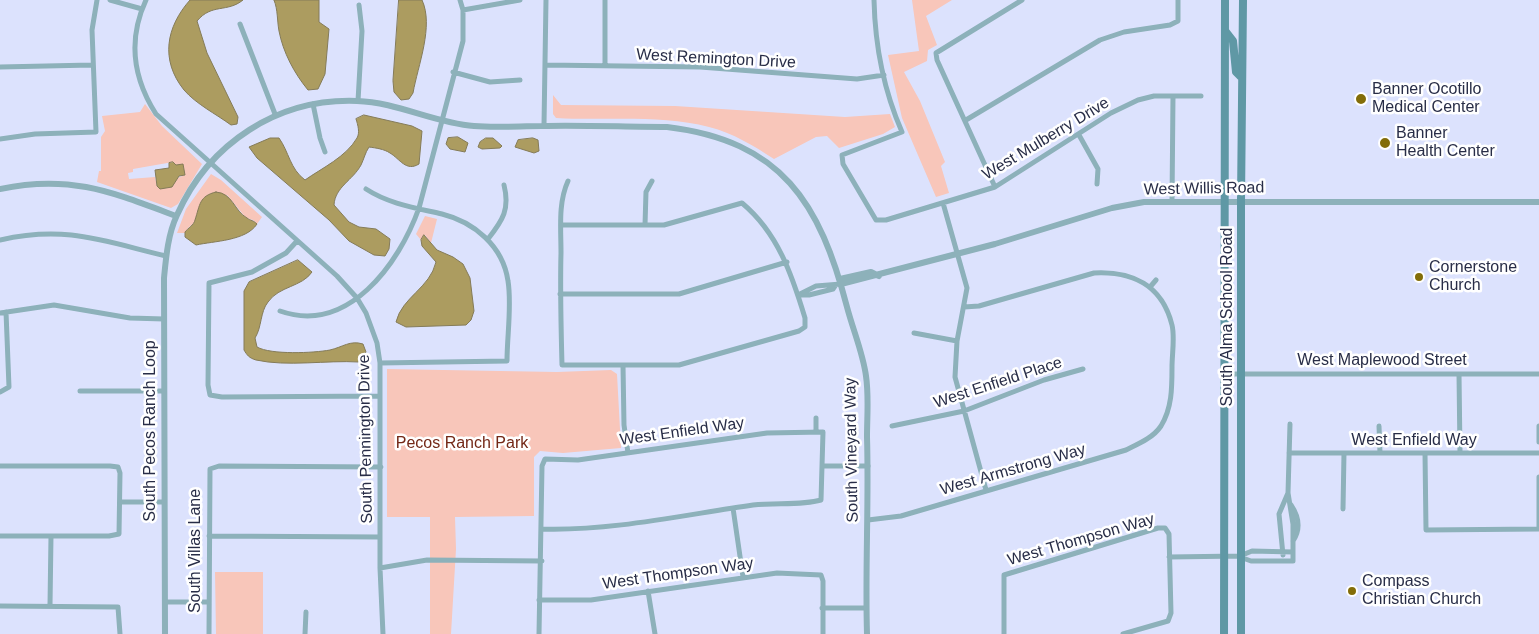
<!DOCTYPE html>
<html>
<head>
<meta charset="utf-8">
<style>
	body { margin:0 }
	canvas { display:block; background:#dce2fd }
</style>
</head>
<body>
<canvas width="1539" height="634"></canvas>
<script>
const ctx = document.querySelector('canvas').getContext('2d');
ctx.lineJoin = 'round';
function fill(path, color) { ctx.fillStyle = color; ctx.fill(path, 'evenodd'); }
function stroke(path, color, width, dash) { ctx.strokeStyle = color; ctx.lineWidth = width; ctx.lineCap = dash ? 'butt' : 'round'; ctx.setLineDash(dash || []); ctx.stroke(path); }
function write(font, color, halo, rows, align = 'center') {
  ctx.font = font + ' Helvetica,sans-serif'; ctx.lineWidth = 5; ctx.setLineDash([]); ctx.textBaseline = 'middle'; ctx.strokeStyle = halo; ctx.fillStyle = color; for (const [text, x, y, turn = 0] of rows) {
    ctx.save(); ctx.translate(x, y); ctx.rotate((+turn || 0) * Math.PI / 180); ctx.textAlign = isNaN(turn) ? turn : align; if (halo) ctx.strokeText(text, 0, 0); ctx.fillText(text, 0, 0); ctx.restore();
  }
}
const green = new Path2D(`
	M912,0H952L926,16L937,45L928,50L927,61L904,72L920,101L945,162L941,166L949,193L936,197L902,118L888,55L919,51Z
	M553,95L561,105L675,106L845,117L890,114L895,127L883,134L839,148L827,136L816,137L774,159C754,146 733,133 709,127C660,114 606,121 556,118L553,114Z
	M145,104L162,126L202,164L178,204L171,208L97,182L99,171H101V137L105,131L102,116L140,112ZM173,162L185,175L157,186L155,177L129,179L128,173L133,172V169Z
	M211,174L221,180L262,217L257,224L253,220L246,218L227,195L188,228L185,233H177L186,209Z
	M425,216L437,219L431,243L425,235L421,240L416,234Z
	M387,369L557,372L611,370L617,374L621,448L563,453L540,451L534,457V516L455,517L456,549L451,634H430V517H387Z
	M215,572H263V634H216Z`);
const water = new Path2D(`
	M190,0H243C227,13 212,3 197,21L207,53L238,117L237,124L231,125C216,114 196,104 184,90C160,60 166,27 190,0Z
	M274,0H319V22L329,29L325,74L318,89L308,90C294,73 283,52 279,31C277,20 278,10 274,0Z
	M399,0H422C434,26 418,65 413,93L409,99L401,100L394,92L393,81Z
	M364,115L412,126L422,131L419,164C406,172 400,159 390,153C384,149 376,148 369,147C365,153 364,159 361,165C353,180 335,187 334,205L349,222L359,227L376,229L390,239L389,249L385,256L374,255L349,241L329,220L257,158L249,147L270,138H279C289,152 290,169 305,180C322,168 346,157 357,138C360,133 358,125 356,119Z
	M458,137L468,143L465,152L450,149L446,144L448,138Z
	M486,138H493L502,146L500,148L482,149L478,147L480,142Z
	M533,138L538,140L539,151L534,153L515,147L518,140Z
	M173,162L176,165L183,164L185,175L179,176L172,187L160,189L157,186L155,170L169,168V163Z
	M216,192C233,193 234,211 247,218C251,221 253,220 257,224C246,241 214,241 196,245L185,237V232C188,228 194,225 195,220C200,205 199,196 216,192Z
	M424,235L437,250L453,257L463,264L470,278L474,311L471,320L466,325L406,327L396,322C402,297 430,288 436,262L422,246L421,240Z
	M298,260L312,272C302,287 279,286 268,302C260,312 262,327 255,338L257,347C271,355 314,353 330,350C343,347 350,340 363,344L366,352L359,362C327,360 287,367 256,360C249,358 247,355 244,350V291L249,282Z`);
const minor = new Path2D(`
	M110,0L142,9
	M146,0C128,39 133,78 156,114L337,276L357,298L366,313L377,343L380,363V568L383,634
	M874,0C875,44 884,91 902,132L842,155L843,164L876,220H886L995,187L1111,113L1138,100L1154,96H1201
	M463,10L520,0
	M240,24L275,114
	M545,65L700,67L857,79L884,75
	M605,66V0
	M0,67L92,65
	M453,72L490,82L520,80
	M358,101L362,31L359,5
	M313,104L320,138L325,152
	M966,120L1100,40L1124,32L1170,25L1178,21V0
	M544,125L546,0
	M1079,135L1098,169L1097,184
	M0,139L35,134L96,132L92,30L97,0
	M995,187L937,60L936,53L1022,0
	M366,189C389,204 416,208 442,214C474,222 503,246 508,281C512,305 507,336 507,361L380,363
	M1172,202L1173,96
	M943,203L967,288L957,341L955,377L986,490
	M561,225H664L742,203C778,233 792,275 805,318V327L799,331L679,365H562C561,328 560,290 561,253C561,228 558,203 568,181
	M645,225L646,192L652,181
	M488,239C503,220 510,209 504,185
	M0,240C66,225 103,241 166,256
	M297,241L286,253L252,272L209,283L208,385L210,395L222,397L380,396
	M1150,287L1156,280
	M560,294H679L787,262
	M798,295L816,286L841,284
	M798,295H809L833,289L835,286
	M280,311C348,335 399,264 419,208L463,41V10L460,0
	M0,313L54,305L130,318L164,319
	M914,333L957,341
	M623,365L624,425L628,453
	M1225,374H1539
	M1459,374L1460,453
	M80,391H164
	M0,392L9,387L6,312
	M892,426L964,411L1044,380L1083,369
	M1379,426L1380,453
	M1539,426V442
	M816,432V418
	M1289,453H1539
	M1425,453L1426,530L1539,529V477
	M0,466H110L118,467L120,473L119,534L109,536H0
	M823,466H868
	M120,502H164
	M1291,505C1299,517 1301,529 1293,541
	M733,508L743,577
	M1343,509L1344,453
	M868,520L901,516L1126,450C1138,444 1153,438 1161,426C1172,408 1172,388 1172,367C1172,354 1175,337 1172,325C1162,285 1132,271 1094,273L979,306L964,307
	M209,536L380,537
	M1283,555L1279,514L1288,493
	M1169,557L1240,556L1252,551L1293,552
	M1240,557L1251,561H1293V524L1288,493L1290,424
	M380,568L427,560L542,561
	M648,591L655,634
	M539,600H591L777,573L821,575L823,581V634
	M165,602H209
	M50,605L51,536
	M0,606L118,607L120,634
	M822,608H866
	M209,634L210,469L219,466L381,467
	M305,634L306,612
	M539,634L542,466L545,459L578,460L767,433L823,432L821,500C800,506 775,502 753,505C683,515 612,531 542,529
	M1004,634V575L1158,528H1165L1169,534L1171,613L1168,621L1123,634`);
const tertiary = new Path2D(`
	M0,189C70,174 112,192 176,216
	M840,279L871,272L879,276
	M841,284L995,244L1112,208L1144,202H1539
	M165,634L164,278C166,257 168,234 177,215C209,143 278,98 357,101C397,102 434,123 474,126C497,128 520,126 542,126C584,125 626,127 667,127C782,141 820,203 847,307C853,330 863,353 866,376C869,396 867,417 867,437C869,503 865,568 867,634`);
const secondary = new Path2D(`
	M1226,32L1233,41L1236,72L1242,78
	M1224,634L1225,0
	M1241,634V201L1243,0`);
const markers = [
	[1361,99,6,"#836d09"],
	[1385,143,6,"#836d09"],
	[1419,277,5,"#836d09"],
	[1352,591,5,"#836d09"]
];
const streetNames = [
	["West Remington Drive",716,59,3],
	["West Mulberry Drive",1046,139,-31],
	["West Willis Road",1204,189,-1],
	["South Alma School Road",1228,317,-90],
	["West Maplewood Street",1382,361],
	["West Enfield Place",998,383,-18],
	["South Pecos Ranch Loop",151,431,-90],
	["West Enfield Way",682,432,-8],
	["South Pennington Drive",366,439,-91],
	["West Enfield Way",1414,441],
	["South Vineyard Way",852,450,-91],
	["West Armstrong Way",1013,470,-16],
	["West Thompson Way",1081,540,-16],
	["South Villas Lane",196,551,-90],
	["West Thompson Way",678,574,-8]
];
const poiNames = [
	["Banner Ocotillo",1372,90],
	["Medical Center",1372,108],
	["Banner",1396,134],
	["Health Center",1396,152],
	["Cornerstone",1429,268],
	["Church",1429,286],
	["Compass",1362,582],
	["Christian Church",1362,600]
];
const parkNames = [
	["Pecos Ranch Park",462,444]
];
fill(green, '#f8c6ba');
fill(water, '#ac9c60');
stroke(water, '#847b58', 1);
stroke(minor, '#8db1ba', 5);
stroke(tertiary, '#8db1ba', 6);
stroke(secondary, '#5f98a5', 8);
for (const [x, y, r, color] of markers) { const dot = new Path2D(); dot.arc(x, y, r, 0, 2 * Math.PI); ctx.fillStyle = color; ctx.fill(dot); stroke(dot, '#fff', 2); }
write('16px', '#282d47', '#fff', streetNames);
write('16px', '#282d47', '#fff', poiNames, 'left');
write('16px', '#732716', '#fff', parkNames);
</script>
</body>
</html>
